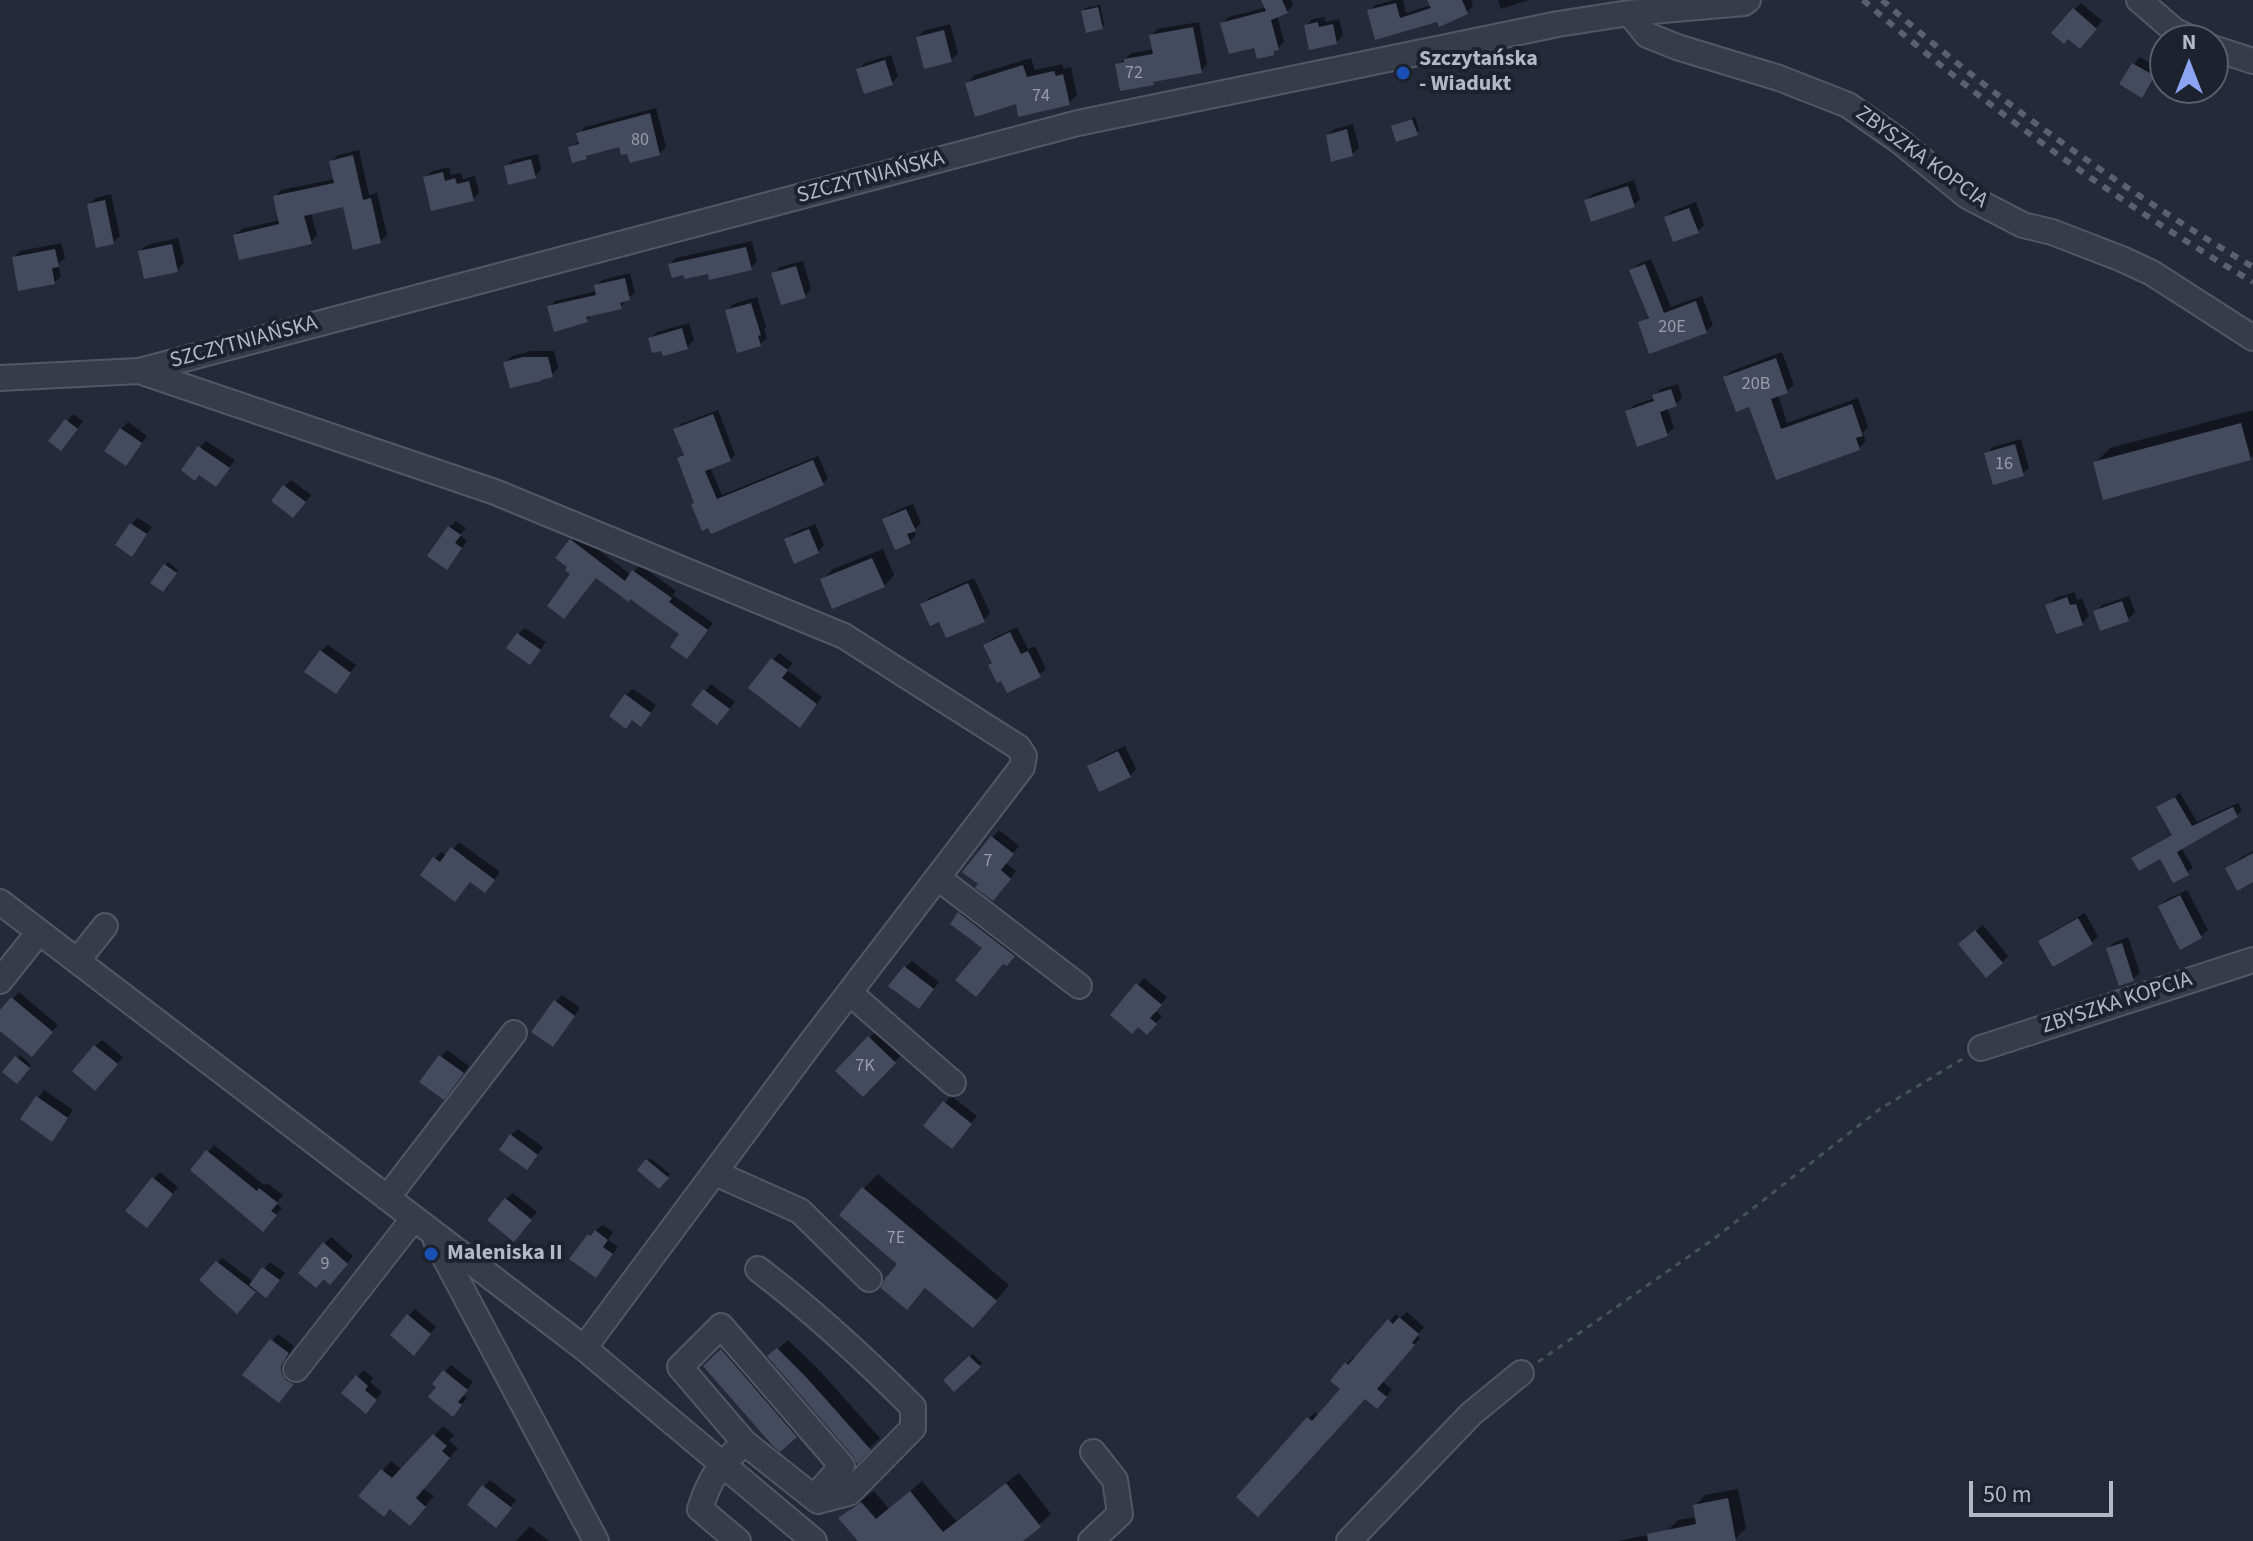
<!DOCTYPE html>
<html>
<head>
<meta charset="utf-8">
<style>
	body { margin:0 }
	#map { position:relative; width:2253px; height:1541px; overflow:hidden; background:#242a3a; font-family:"Source Sans 3",sans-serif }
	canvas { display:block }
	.north { position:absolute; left:2149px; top:24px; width:80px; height:80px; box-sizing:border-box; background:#1d222f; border:2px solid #595e6b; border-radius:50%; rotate:0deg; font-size:22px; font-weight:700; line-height:32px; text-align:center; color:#b3b7c6 }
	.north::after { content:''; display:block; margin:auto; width:28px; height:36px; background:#8ca4f2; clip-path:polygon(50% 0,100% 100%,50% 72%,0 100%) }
	.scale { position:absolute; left:1969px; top:1481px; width:144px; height:36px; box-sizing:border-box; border:4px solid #b3b7c6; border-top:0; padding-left:10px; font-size:24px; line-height:28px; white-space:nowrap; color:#b3b7c6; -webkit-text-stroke:6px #1d222f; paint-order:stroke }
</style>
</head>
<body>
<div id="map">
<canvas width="2253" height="1541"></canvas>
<div class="north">N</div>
<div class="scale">50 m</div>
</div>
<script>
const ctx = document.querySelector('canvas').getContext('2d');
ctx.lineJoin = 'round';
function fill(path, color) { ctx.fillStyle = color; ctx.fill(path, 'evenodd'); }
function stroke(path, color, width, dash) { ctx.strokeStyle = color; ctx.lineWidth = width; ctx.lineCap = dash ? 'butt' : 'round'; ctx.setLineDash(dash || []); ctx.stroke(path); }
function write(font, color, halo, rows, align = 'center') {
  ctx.font = font + ' "Source Sans 3",sans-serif'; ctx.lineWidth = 8; ctx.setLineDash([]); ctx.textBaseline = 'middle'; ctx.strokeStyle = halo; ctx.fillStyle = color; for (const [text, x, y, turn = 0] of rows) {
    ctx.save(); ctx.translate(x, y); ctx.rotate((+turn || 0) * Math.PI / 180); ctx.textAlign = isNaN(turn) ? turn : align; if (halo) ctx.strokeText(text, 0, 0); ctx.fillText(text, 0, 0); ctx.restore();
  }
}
const shadow = new Path2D(`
	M1264,0H1291L1293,5L1287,12L1277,15L1284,42L1273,53L1255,45L1223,23L1229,17L1267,7Z
	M1394,0H1403L1406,13L1432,5V0H1471L1473,6L1467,12L1440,24L1438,20L1376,38L1369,11L1376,5Z
	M1498,0H1529L1501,9Z
	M2081,3L2102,21L2086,40L2068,37L2075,9Z
	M1100,5L1104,24L1102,27L1083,11L1086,8Z
	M1325,17V22L1339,19L1343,36L1336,42L1306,26L1312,19Z
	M1199,22L1207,64L1201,71L1157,79L1153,83L1117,65L1132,53L1154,49L1151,36L1157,29Z
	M950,24L958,53L951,60L918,37L924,31Z
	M891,55L898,76L892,83L858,70L865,63Z
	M2140,57L2160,69L2148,89L2141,95L2122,83L2134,64Z
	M1031,58L1035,70L1062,64L1064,69L1071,67L1077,95L1069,103L1017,102L967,84L975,75Z
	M656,108L666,147L659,154L629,151L621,145L591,152L586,158L571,148L580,140L579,134L585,127Z
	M1415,117L1419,130L1416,133L1393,126Z
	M1353,124L1359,148L1352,154L1328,135L1334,129Z
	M359,150L369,195L377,193L387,235L380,241L344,205L311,213L317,235L311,242L235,235L242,229L280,220L275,197L281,190L335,179L331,161L338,155Z
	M538,154L541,170L535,176L506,166L513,160Z
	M449,167L451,175L461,173L463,179L475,176L479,193L473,199L425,178L432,171Z
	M1634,180L1640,199L1634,205L1586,200L1593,194Z
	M111,194L120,236L113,242L89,204L96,198Z
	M1696,202L1704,225L1698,231L1666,218L1672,211Z
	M178,238L184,263L177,270L140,251L147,245Z
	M752,241L757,261L751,268L709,271L670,265L676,258Z
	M61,243L65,258L58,264L61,276L54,283L14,257L20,251Z
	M1651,259L1671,307L1702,296L1713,325L1706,331L1640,323L1650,315L1632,271L1638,264Z
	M803,261L811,289L805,296L774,274L780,267Z
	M630,273L635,293L626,299L621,307L593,314L586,320L549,307L555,301L597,291L596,286L602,280Z
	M757,297L766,327L764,329L767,338L760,344L727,311L733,304Z
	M689,323L694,340L687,347L650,339L657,332Z
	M531,351H554L558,368L552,375L505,362L512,356Z
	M1782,352L1794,385L1787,391L1778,395L1787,423L1858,398L1868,427L1863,433L1866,441L1859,448L1777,478L1750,405L1725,377L1732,371Z
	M1678,384L1682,398L1676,404L1667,407L1674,428L1667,434L1627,412L1634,405L1655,398V395L1661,389Z
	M718,410L735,455L730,460L710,467L722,495L818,456L828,478L823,483L696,502L679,458L685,453L676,429L681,424Z
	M2253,410V456L2250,458L2096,462L2110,448Z
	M73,414L83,421L68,442L51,441Z
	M128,422L147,436L126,464L121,429Z
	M2021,439L2029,468L2022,474L1986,454L1993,447Z
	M206,441L235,460L216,485L200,447Z
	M291,480L311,495L300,509L285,486Z
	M913,504L921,523L914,530L916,535L910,542L884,520L891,513Z
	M138,518L152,527L132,554L131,524Z
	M456,521L466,528L460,535L467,541L453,561L449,527Z
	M815,524L824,545L818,552L786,540L793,533Z
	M578,534L631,575L640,565L676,591L673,595L713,623L693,650L682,634L596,576L573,574L571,540Z
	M883,549L894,575L884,586L822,580L833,569Z
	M168,562L178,570L165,587V565Z
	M974,578L990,613L984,620L923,605L929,598Z
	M2074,592L2077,600L2082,598L2089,616L2082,623L2048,606L2054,599Z
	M2129,596L2135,612L2128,619L2096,612L2102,605Z
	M1017,627L1028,649L1035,646L1046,669L1039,675L1002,678L986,645L992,639Z
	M525,628L546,642L536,656L518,634Z
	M328,645L356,665L336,692L321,651Z
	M779,653L793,663L787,670L822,697L806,718L750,688Z
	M711,684L735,702L724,716L694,705Z
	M633,689L656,705L647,718L633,719L626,726V695Z
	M1125,746L1136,769L1130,776L1089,767L1096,760Z
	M2180,793L2197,822L2238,803L2242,810L2237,815L2181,847L2193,868L2174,881L2161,856L2139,854L2173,834L2159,808Z
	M999,830L1019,846L1006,863L1016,871L1000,892L980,884L965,872Z
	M459,842L500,872L491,884L471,880L462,893L435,859L441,852L447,856Z
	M2253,851V880L2227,868L2234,862Z
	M2187,890L2208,930L2201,936L2160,906L2166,900Z
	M966,907L1020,948L1013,957L985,947L960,914Z
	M2085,913L2098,936L2092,943L2041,942L2047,935Z
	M1983,925L2008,956L2002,962L1967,938Z
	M2128,937L2140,973L2133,979L2108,948L2115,942Z
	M912,961L939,982L925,1000L905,967Z
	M1144,978L1167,997L1155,1011L1162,1016L1147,1033L1138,985Z
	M19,992L58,1025L38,1048L0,1019V1013Z
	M562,995L580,1008L559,1038L555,1002Z
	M879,1028L904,1052L863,1095L838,1071Z
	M102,1040L123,1057L102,1082L95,1046Z
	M447,1050L469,1066L450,1091L422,1081Z
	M20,1055L31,1065L17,1081L5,1072Z
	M44,1090L73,1110L58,1132L22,1119Z
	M951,1096L977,1116L958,1140L926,1125Z
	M518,1129L543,1147L534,1161L511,1135Z
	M214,1145L264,1185L267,1183L283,1195L276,1203L282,1208L269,1223L193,1170Z
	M650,1158L670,1174L659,1186L639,1170Z
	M160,1172L178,1187L153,1219V1179Z
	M878,1174L1009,1285L987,1312L927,1286L921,1293L900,1264L864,1188Z
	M513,1193L537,1212L520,1233L506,1199Z
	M603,1225L613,1232L608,1240L618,1247L602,1269L589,1235Z
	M331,1237L353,1256L337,1275L324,1244Z
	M222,1258L254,1282L270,1262L285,1273L272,1289H257L237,1311L202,1280Z
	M415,1309L436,1327L420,1346L408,1316Z
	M1407,1312L1424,1327L1417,1335L1420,1338L1382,1381L1392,1390L1383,1400L1365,1396L1239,1497L1309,1418L1315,1412L1319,1416L1343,1388L1333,1380L1347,1364L1353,1357L1356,1359L1396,1314L1400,1318Z
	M278,1334L294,1346L287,1358L288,1367L298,1377L285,1394L245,1375Z
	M732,1340L806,1425L780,1449L716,1355Z
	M788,1340L816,1367L880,1438L857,1460L770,1356Z
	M973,1354L982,1363L954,1389L946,1380Z
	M451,1365L473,1382L463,1395L467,1398L459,1407L439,1386L445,1372Z
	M364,1370L373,1378L370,1382L382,1392L372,1405L357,1377Z
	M443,1426L454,1435L449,1441L458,1448L423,1488L434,1496L419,1514L390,1507L361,1496L391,1461L402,1470Z
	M1019,1473L1051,1514L1020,1541H860L841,1519L852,1507L874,1491L889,1509L922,1481L956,1521Z
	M490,1480L516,1500L502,1519L484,1487Z
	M1738,1489L1746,1528L1735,1539L1724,1541H1669L1667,1531L1678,1520L1697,1517L1695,1506L1705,1495Z
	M530,1526L549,1541H516Z
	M1658,1533L1660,1541H1618Z`);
const building = new Path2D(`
	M1261,0H1282L1288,13L1271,20L1279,50L1274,51V55L1257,59L1254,48L1229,54L1220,23L1266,11Z
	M1427,0H1462L1468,14L1439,27L1437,22L1375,40L1367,10L1396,3L1400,18L1431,8Z
	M1098,7L1103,29L1086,33L1081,11Z
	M2073,8L2097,29L2080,49L2068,39L2064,44L2051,33Z
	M1318,22L1319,27L1333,24L1337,44L1309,50L1304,25Z
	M1193,27L1202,73L1153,82L1154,85L1120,91L1115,64L1124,62V59L1153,54L1149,35Z
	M944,30L952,62L924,69L916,37Z
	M885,60L893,85L864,94L856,69Z
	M2132,63L2155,76L2142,98L2119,84Z
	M1023,65L1027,77L1054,71L1056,76L1063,74L1070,105L1018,117L1016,104L975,117L965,83Z
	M650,113L660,155L630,163L627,154L621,155L619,147L586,156L587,159L572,163L568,147L579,144L576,133Z
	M1412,119L1418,135L1396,142L1391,126Z
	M1347,129L1353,156L1331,162L1326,135Z
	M353,155L363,200L371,198L381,243L353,250L343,207L304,216L312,244L239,260L233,235L279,224L273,196L334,183L329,161Z
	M531,159L536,178L508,185L504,166Z
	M443,172L445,181L455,178L457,184L469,181L474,201L431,211L423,177Z
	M1628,186L1635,207L1591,222L1584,200Z
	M105,200L114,244L96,248L87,204Z
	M1689,208L1699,233L1673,242L1664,217Z
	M172,244L178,272L144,279L138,251Z
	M746,247L752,270L709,280L708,274L685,279L683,275L672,278L668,264Z
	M55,249L59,267L52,268L55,284L18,291L12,257Z
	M1645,264L1664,313L1696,301L1707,333L1649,354L1638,322L1649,318L1629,270Z
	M796,266L806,298L781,305L771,273Z
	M625,278L630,300L620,303L622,309L586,317L588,322L554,332L547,306L596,295L594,285Z
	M751,303L761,335L758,336L761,346L737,353L725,310Z
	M682,328L688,349L663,356L661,351L652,353L648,338Z
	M523,357H548L553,377L541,380V381L510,388L503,362Z
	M1776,358L1788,393L1771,399L1781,429L1852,404L1863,436L1856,438L1860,450L1776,480L1749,407L1736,412L1723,377Z
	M1671,389L1677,406L1660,412L1668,436L1637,447L1625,411L1654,401L1652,395Z
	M713,414L731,461L705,471L717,499L813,460L824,485L711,534L708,528L702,531L691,504L694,503L677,458L684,455L673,429Z
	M65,419L78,429L61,451L48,441Z
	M2241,423L2251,460L2103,500L2093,462Z
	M120,428L142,443L126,466L104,451Z
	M2015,444L2024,476L1993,485L1984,453Z
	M198,446L230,468L216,487L199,475L195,481L181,470Z
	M283,485L306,502L293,518L271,501Z
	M906,509L916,531L907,534L911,543L895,550L882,519Z
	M130,523L147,534L132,557L115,545Z
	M448,526L461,535L455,543L462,548L447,570L427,556Z
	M809,529L819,553L794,564L784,539Z
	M570,539L625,581L632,570L672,598L669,602L708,630L687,659L670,647L679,634L630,599L629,602L596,578L564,619L547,606L570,574L565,570L567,567L555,558Z
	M872,558L885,587L832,609L820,579Z
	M164,564L177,573L163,592L150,583Z
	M968,583L985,622L946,638L939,622L930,626L920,604Z
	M2067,597L2070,605L2076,604L2083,625L2056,634L2045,605Z
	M2122,601L2129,621L2100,631L2093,611Z
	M1010,632L1021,654L1028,651L1041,677L1007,693L1001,681L997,683L988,665L992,663L983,645Z
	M517,633L541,650L530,665L506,648Z
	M320,650L351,673L336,694L304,672Z
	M771,658L788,670L782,678L817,704L800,728L748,688Z
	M703,689L730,709L717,725L691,705Z
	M625,694L651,713L641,727L632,720L626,729L609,716Z
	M1118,751L1131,777L1099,792L1087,766Z
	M2175,797L2192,826L2233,807L2238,817L2177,852L2189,875L2173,883L2160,859L2139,871L2131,858L2172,835L2156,807Z
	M991,836L1014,854L1001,870L1011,879L993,901L975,888L978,884L962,872Z
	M451,847L495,880L485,893L470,882L455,902L420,875L433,857L440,862Z
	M2253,853V882L2237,891L2225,868Z
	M2180,895L2202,938L2180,950L2158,906Z
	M958,912L1015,956L1007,966L1003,964L976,997L955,980L982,948L950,924Z
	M2078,918L2093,944L2053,967L2038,941Z
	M1975,930L2003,963L1986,978L1958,944Z
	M2122,943L2134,981L2119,986L2106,948Z
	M904,966L934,989L919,1009L888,986Z
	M1136,983L1162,1005L1150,1018L1157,1024L1147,1035L1138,1027L1132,1034L1110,1015Z
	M11,997L53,1032L32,1057L0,1031V1010Z
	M554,1000L575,1016L553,1047L531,1032Z
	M868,1036L896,1063L863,1097L835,1071Z
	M94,1045L118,1064L95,1091L72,1071Z
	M439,1055L464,1073L444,1100L419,1082Z
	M15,1056L30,1068L17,1084L2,1072Z
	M36,1096L68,1118L52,1142L20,1119Z
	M943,1101L972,1124L952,1149L923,1126Z
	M510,1134L538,1155L527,1170L499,1150Z
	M206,1150L257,1191L259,1188L278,1203L271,1211L277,1215L263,1232L190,1170Z
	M646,1159L669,1178L659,1189L637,1170Z
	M152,1177L173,1194L147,1228L125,1211Z
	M862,1187L997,1301L973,1328L925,1288L907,1310L881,1288L884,1280L897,1264L839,1215Z
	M505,1198L532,1220L514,1242L487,1220Z
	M595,1230L608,1240L603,1247L613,1254L596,1278L569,1259L588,1234L590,1236Z
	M323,1242L348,1264L330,1285L324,1279L316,1288L298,1273Z
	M216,1261L256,1292L237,1314L199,1280Z
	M262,1267L280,1280L266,1298L249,1285Z
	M407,1314L431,1334L414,1356L390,1335Z
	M1399,1317L1419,1334L1412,1343L1415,1345L1377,1389L1387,1397L1377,1409L1365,1399L1258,1517L1236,1497L1307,1417L1312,1421L1340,1389L1330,1381L1345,1362L1348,1365L1388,1319L1393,1324Z
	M270,1339L289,1353L281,1366L282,1374L286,1380L294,1384L279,1403L242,1375Z
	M777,1348L806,1377L871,1450L857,1464L853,1456L767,1356Z
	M721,1349L797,1437L780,1452L772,1445L703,1366Z
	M969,1356L981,1367L954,1392L943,1380Z
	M443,1370L468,1390L458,1402L462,1405L453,1417L428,1397L436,1387L432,1384Z
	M356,1375L368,1386L365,1390L377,1400L366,1414L341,1393Z
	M433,1434L447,1446L442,1451L450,1458L416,1498L426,1507L410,1526L390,1509L384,1517L358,1496L381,1469L392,1478Z
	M1006,1483L1041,1527L1023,1541H858L838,1518L861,1502L876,1519L910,1491L943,1532Z
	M482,1485L512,1508L496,1528L467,1505Z
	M1728,1498L1736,1541H1648L1647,1534L1696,1524L1693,1505Z`);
const path = new Path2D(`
	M1538,1362L1715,1238L1880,1109L1964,1058`);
const minor = new Path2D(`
	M2139,0L2175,31L2194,40
	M1629,13L1647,35L1677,47L1779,78L1848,105L1898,140L1967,196L2023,225L2052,232L2122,259L2152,273L2253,338
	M2213,48L2253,61
	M139,371L495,492L844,636L1018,747L1024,756L1022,767L807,1048L584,1348
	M0,378L139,371L1078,123L1558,24L1629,13L1744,3L1748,0
	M938,878L1079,986
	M0,902L584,1348L814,1541
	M77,961L105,926
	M0,981L39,932
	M851,994L953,1083
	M1981,1048L2253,960
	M715,1173L800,1211L869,1279
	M387,1198L514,1033
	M436,1241L596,1541
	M296,1369L414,1218
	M745,1443L680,1367L721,1326L842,1466L814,1498
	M738,1541L700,1509C710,1477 720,1464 745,1443L818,1501L849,1493L913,1428V1407C864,1358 813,1311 758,1269
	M1091,1541L1120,1514L1115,1480L1093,1452
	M1349,1541L1471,1414L1521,1373`);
const rail = new Path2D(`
	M1863,0C1985,106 2114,200 2253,282
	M1882,0C1997,101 2122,189 2253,267`);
const markers = [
	[1403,73,8,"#1a4fb4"],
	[431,1254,8,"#1a4fb4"]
];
const numberNames = [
	["72",1134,74],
	["74",1041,97],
	["80",640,141],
	["20E",1672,328],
	["20B",1756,385],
	["16",2004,465],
	["7",988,862],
	["7K",865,1067],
	["7E",896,1239],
	["9",325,1265]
];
const poiNames = [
	["Szczytańska",1419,60],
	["- Wiadukt",1419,85],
	["Maleniska II",447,1254]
];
const streetNames = [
	["ZBYSZKA KOPCIA",1921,158,36],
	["SZCZYTNIAŃSKA",871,178,-15],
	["SZCZYTNIAŃSKA",244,343,-15],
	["ZBYSZKA KOPCIA",2117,1004,-18]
];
fill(shadow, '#0007');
fill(building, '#454b5e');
stroke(minor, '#535765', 28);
stroke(path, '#435358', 3, [6, 6]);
stroke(minor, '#373c4b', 24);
stroke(rail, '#5a6071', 6, [8, 8]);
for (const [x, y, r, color] of markers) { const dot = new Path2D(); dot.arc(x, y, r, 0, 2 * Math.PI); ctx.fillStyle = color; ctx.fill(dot); stroke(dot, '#1d222f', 3); }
write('18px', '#989cac', null, numberNames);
write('bold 22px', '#b3b7c6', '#1d222f', poiNames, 'left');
write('22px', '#b3b7c6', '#1d222f', streetNames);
</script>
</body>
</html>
